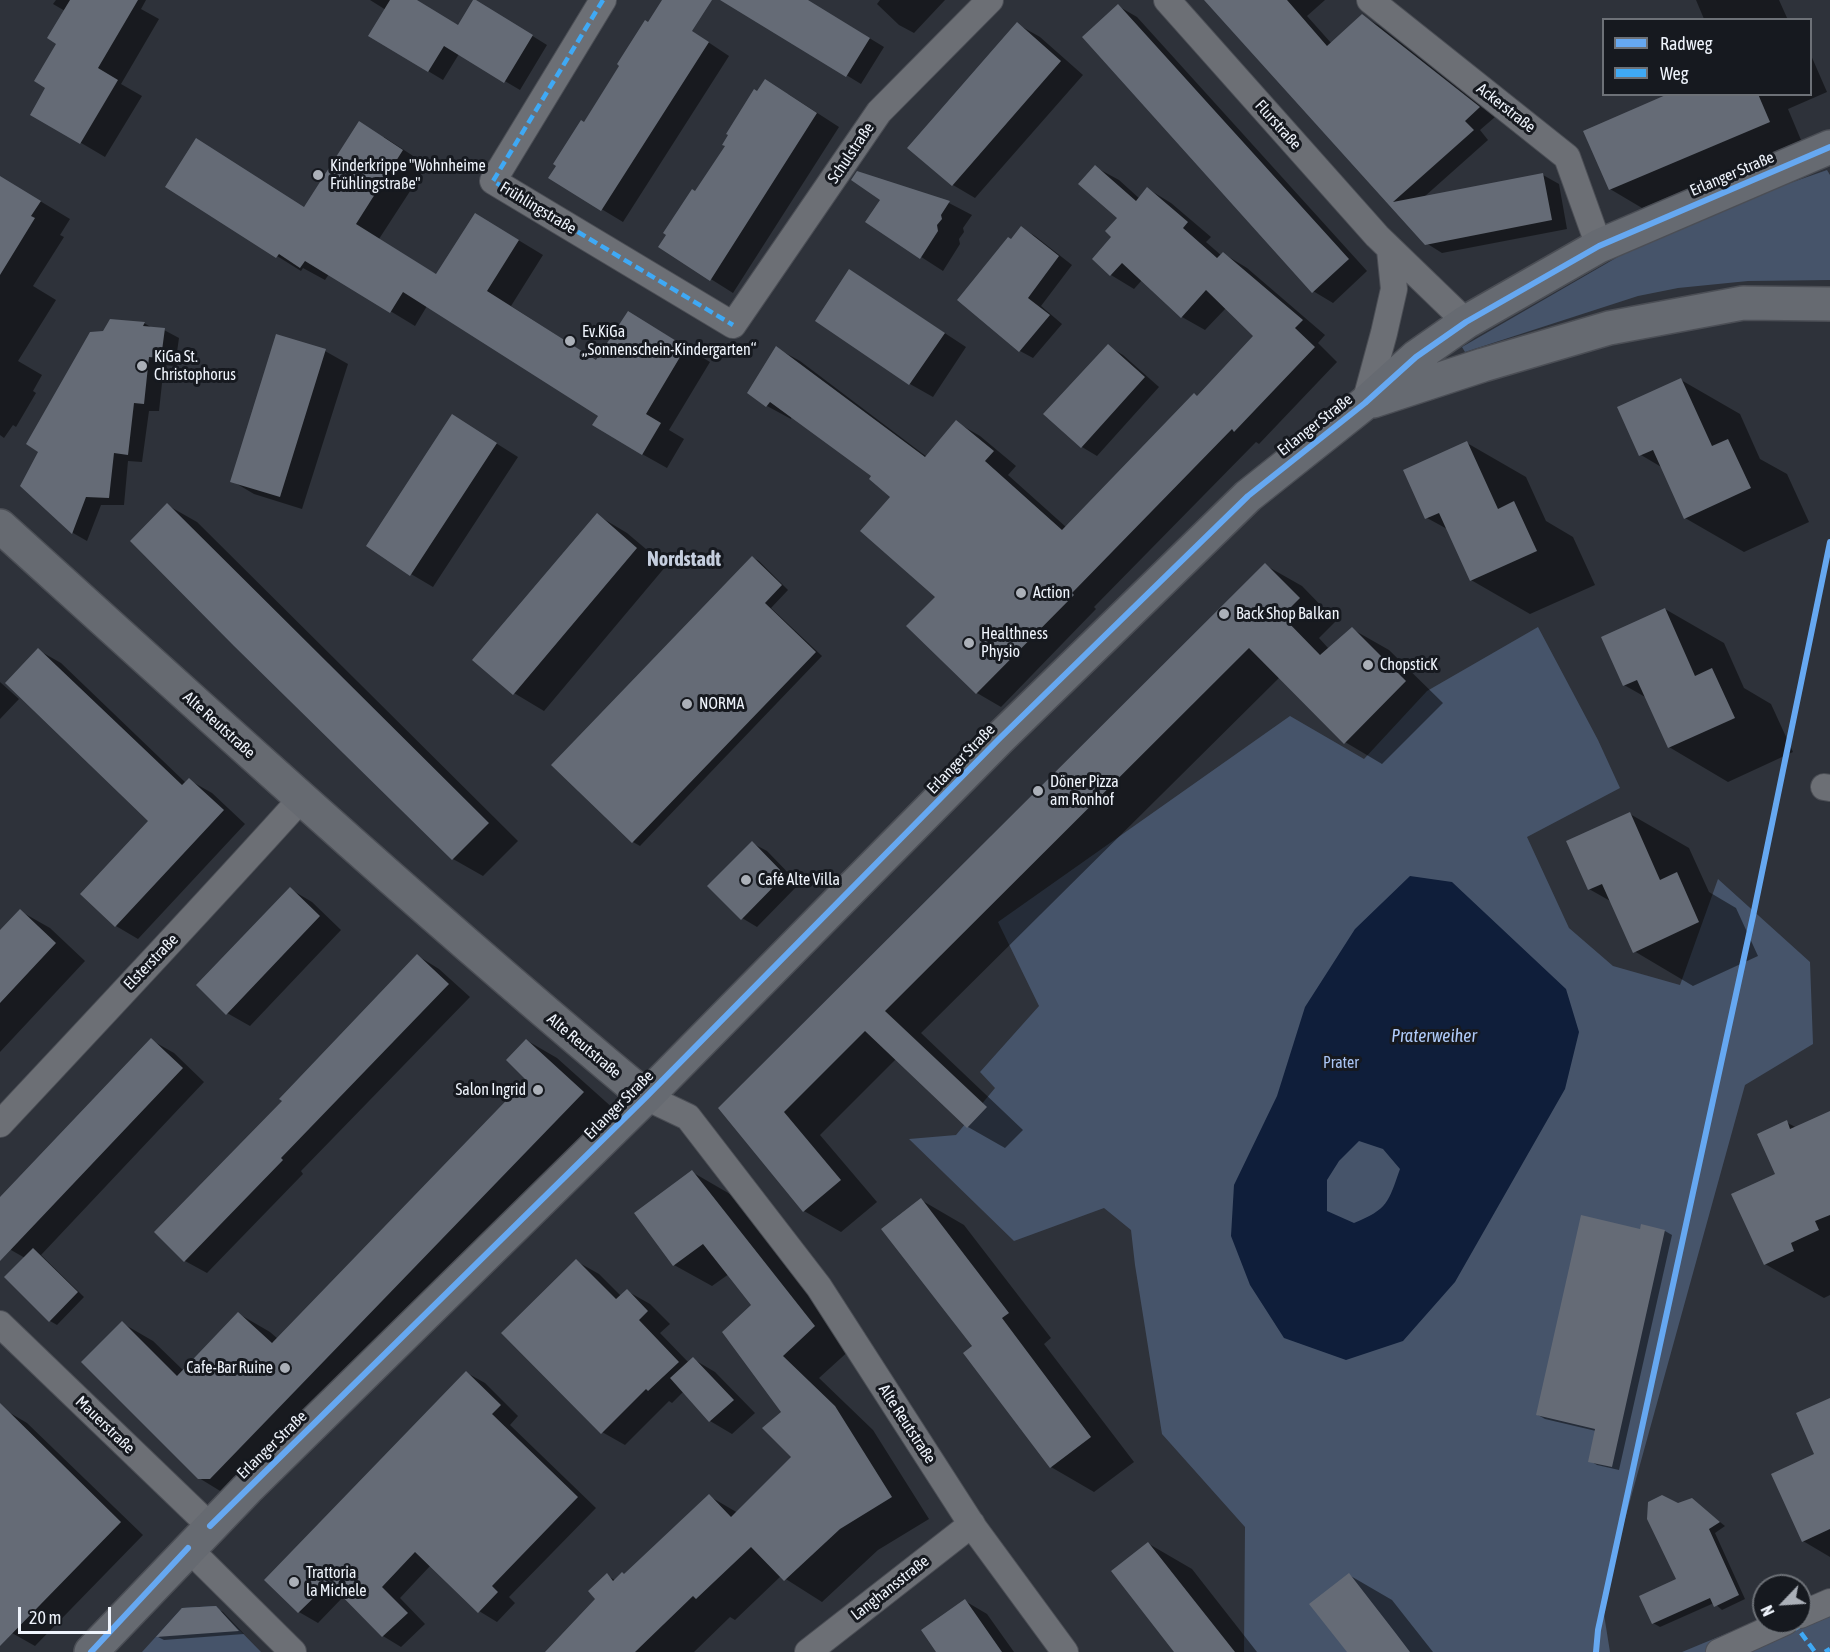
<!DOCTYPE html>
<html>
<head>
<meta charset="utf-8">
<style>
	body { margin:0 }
	#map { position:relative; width:1830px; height:1652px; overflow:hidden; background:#2e323a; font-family:"Asap Condensed",sans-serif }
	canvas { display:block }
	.legend { position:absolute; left:1602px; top:18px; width:210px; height:78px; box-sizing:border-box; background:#16191f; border:2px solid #6d7177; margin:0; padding:8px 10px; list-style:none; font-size:18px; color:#eff4fc }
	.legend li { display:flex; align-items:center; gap:12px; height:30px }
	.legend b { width:30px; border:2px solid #6d7177 }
	.north { position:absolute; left:1752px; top:1574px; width:60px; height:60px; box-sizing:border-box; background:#16191f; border:2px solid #6d7177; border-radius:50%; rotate:245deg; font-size:16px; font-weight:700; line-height:24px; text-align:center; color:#eff4fc }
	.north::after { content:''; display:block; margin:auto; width:21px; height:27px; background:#abb0b8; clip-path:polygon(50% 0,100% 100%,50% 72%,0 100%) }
	.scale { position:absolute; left:18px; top:1607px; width:93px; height:27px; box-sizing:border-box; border:3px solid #eff4fc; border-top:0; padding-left:8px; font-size:18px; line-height:21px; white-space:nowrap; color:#eff4fc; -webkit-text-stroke:4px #16191f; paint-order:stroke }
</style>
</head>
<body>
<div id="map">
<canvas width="1830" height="1652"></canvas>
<ul class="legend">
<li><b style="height:8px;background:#66a8f1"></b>Radweg</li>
<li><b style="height:8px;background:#3fa9f5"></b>Weg</li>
</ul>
<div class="north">N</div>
<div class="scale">20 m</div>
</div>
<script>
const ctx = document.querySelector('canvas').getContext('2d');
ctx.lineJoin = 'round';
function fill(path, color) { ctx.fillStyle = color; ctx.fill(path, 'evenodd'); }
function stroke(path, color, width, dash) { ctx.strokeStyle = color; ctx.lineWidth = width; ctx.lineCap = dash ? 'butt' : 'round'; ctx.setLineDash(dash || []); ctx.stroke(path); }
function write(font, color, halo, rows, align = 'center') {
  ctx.font = font + ' "Asap Condensed",sans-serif'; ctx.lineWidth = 6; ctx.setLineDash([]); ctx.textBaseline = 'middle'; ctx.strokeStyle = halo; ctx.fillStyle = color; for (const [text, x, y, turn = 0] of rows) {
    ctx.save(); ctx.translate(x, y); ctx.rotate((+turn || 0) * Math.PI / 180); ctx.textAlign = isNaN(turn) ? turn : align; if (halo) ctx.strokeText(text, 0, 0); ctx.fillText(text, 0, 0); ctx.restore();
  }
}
const green = new Path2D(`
	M1827,170L1830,175V280L1748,281L1678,288L1638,296L1465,352L1462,347L1628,251L1716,209Z
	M1538,627L1598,740L1620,788L1527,837L1569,928L1613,966L1680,985L1718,879L1810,962L1813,1044L1745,1085L1602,1602L1610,1652H1244L1245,1527L1162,1434L1135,1265L1131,1230L1104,1208L1014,1241L909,1139L956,1135L995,1088L980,1072L1039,1006L998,922L1290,716L1364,759L1427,691Z
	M1830,1591V1652H1682L1764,1618V1622Z
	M216,1606L261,1652H142L182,1608Z`);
const water = new Path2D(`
	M1410,876L1452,882L1566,989L1579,1032L1565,1089L1455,1282L1403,1341L1346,1360L1284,1338L1250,1285L1231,1236L1234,1185L1277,1096L1305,1007L1355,929ZM1359,1141L1383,1149L1400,1169C1388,1203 1388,1209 1354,1223L1327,1211V1180L1339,1161Z`);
const shadow = new Path2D(`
	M56,0H146L141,9L159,19L121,84L142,96L105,157L32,114L47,88L58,43L65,11L53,4Z
	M370,0H416L458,26L489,9L547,45L520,90L459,54L443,80L428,71L386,10Z
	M723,0H807L884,47L861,84Z
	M880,0H945L914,33L899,25L877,4Z
	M1206,0H1325L1307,16L1332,44L1362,16L1378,25L1495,117L1480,130L1488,140L1424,197L1543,175L1559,184L1567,229L1442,253L1426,243Z
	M1696,0H1779L1788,20H1702L1704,19Z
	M1118,6L1137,17L1367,271L1333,303L1313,291Z
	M1017,24L1040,37L1083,75L975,198L953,185L909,147Z
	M696,34L729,56L623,222L550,178L585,124Z
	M1810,53L1827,92L1788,109L1801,140L1642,208L1610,189L1672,94H1810Z
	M788,94L839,127L733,293L660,247L695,193Z
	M384,137L427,165L379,239L437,275L500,229L543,255L511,306L597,361L653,327L710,362L669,430L684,439L667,468L642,454L600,415L427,306L415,326L329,274L325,280L303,268L301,271L277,256L306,208Z
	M1095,167L1119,180L1140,199L1148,189L1171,203L1211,237L1206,242L1222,256L1224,254L1247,268L1325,335L1318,343L1337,362L1259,444L1256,442L1094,607L1096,609L1001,707L977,693L908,626L937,597L892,497L872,476L792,416L791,419L767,406L776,348L800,361L927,457L956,422L980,436L1016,466L1008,475L1066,527L1197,397L1255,336L1226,308L1205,330L1182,317L1142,280L1134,289L1111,275L1113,237L1119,218Z
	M857,173L949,203L972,215L963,228L964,232L959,239L960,244L943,271L867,222L882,199Z
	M0,177L70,219L60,235L64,237L33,286L56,300L18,361L42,375L33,391L36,393L16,427L13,425L4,438L0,435Z
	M1022,228L1035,236L1072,265L1041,306L1062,324L1033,358L1020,351L1011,241Z
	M850,271L966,347L933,397L910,384L817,320Z
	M111,321L144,323L154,329L164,330L179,338L175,366L164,365L159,411H149L142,462L128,461L124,505H101L87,541L73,533L22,486Z
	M1108,346L1123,355L1159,387L1097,456L1082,447L1045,414Z
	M325,351L348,364L302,509L254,494L232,481Z
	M1681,380L1740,414L1760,459L1787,474L1809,522L1744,552L1685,518L1663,468L1641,455Z
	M453,416L518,457L433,587L411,574Z
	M1467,443L1526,477L1546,521L1573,537L1595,585L1530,614L1471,580L1449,530L1427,518Z
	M167,505L197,522L518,841L483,876L453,859L132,541Z
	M597,515L627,533L666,566L544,711L514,693Z
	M752,557L759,561L788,590L771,608L822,656L640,846L633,842Z
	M1265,565L1302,586L1336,621L1319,638L1329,649L1352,629L1389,650L1443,703L1382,764L1345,742L1280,677L921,1033L1023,1130L1005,1148L968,1127L896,1059L820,1135L877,1202L841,1232L804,1211L720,1108Z
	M1665,609L1724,643L1744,688L1771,704L1793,752L1728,782L1669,747L1647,698L1624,685Z
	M38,650L61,663L186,783L189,780L212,793L245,824L138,939L116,926L150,821Z
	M0,682L19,699L0,719Z
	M1630,814L1689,848L1709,892L1736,908L1758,956L1693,986L1634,951L1612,902L1589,889Z
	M752,843L767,851L799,884L757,927L742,918Z
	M290,889L312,902L341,930L250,1026L227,1013Z
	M20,911L50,928L85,961L0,1052V932Z
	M418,956L439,969L470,997L301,1171L303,1174L207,1273L185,1261L156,1232L284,1101Z
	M151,1040L174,1053L204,1082L41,1255L84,1297L57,1325L50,1321L25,1258L11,1250L0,1239V1200Z
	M526,1040L557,1058L615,1110L230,1497L199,1478L122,1323L153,1341L184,1371L239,1314L270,1332L278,1339L528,1080Z
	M1830,1112V1295L1824,1298L1765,1264L1786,1122L1797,1128Z
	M692,1172L730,1194L852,1348L819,1378L873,1430L929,1519L878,1550L822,1602L781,1576L735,1620L730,1617L694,1652H546L597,1599L607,1575L616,1581L625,1576L709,1496L738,1513L793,1457L783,1412L753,1305L729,1274L712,1286L674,1265Z
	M921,1200L964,1225L1051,1338L1044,1344L1134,1462L1094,1492L1051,1467L974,1346Z
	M1642,1226L1665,1231L1672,1235L1619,1470L1597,1465L1590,1461L1596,1431L1545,1419L1538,1415Z
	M576,1261L599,1274L621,1296L627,1291L650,1304L670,1324L660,1333L689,1363L693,1359L715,1372L755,1413L732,1434L710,1421L684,1391L672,1403L669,1401L625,1445L602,1432Z
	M467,1373L485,1383L518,1416L510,1425L596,1508L509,1597L515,1603L497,1622L479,1611L431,1565L400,1598L425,1624L401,1647L383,1636L344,1596L318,1623L299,1612L266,1580Z
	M1830,1404V1557L1803,1541L1816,1455Z
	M5,1410L27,1423L143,1535L35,1646L12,1633L0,1621V1414Z
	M1692,1500L1725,1526L1715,1533L1745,1599L1722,1610L1714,1603L1660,1627L1653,1623L1678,1580Z
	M1149,1544L1192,1569L1257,1652H1176Z
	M1349,1575L1392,1600L1433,1652H1348Z
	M965,1601L987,1614L1014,1652H938Z
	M215,1608L223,1612L244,1634L164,1640L158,1637Z`);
const building = new Path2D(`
	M70,0H138L98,68L118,80L80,144L30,115L45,88L34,81L56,44L47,38Z
	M390,0H417L458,25L473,0H476L533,35L504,83L444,46L428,72L368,36Z
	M662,0H712L692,31L709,42L601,211L548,178L556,166L553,164L581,120L584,122L619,66L617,64L645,20L648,22Z
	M720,0H808L870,38L846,77Z
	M1204,0H1287L1327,46L1362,14L1480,107L1465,121L1474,130L1393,202L1543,173L1552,220L1425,245Z
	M1118,4L1349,259L1312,293L1082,37Z
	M1017,22L1061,61L952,186L907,148Z
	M765,79L817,113L710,281L658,247L666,235L663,233L692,189L695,191L725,146L722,145L728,135L726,134L754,89L757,91Z
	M1668,94H1758L1770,122L1609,190L1583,131Z
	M359,121L403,150L356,224L436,274L475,213L519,240L487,291L596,360L628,311L686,347L646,414L661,423L642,455L592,425L598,416L403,292L390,313L305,261L300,268L279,254L276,258L165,187L196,138L304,207Z
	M1095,165L1136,201L1147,187L1188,222L1183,228L1217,258L1223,252L1303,320L1295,328L1315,347L1234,432L1232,429L1072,593L1074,595L976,694L906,626L935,597L860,531L890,497L869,479L871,476L770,402L766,407L747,393L776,346L925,457L956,420L994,451L985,461L1062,530L1194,393L1197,396L1253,336L1206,290L1181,318L1122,263L1110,276L1092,259L1111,237L1105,231L1117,218L1078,184Z
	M857,171L950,201L941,215L942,219L937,225L938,231L920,259L865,222L880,200L851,180Z
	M0,176L41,201L31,216L35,218L0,275Z
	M1021,226L1059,256L1028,298L1050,315L1019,352L957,300L1008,237L1011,239Z
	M849,269L945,333L909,385L815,321Z
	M110,319L145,322L143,326L165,328L161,358L149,357L144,404L134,403L128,455L114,453L109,498L86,497L72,534L20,486L38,452L26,444L90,332L103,331Z
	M276,334L326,349L280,497L230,482Z
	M1108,344L1145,377L1081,448L1043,414Z
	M1681,378L1712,446L1728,439L1751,488L1684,519L1653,450L1639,456L1617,407Z
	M452,414L497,443L410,576L366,546Z
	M1467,441L1498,509L1514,501L1537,551L1470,581L1439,513L1425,519L1403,470Z
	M167,503L489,823L452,860L234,646L130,541Z
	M597,513L637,548L513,695L472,660Z
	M752,556L782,585L765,603L816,652L632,843L551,765Z
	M1265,563L1300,598L1282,616L1320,655L1352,627L1406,681L1344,744L1249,648L885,1011L987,1107L967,1128L865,1031L784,1112L841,1180L803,1212L718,1108Z
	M1665,608L1695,676L1712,668L1735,718L1668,748L1637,680L1623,686L1601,637Z
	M38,648L182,785L189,778L224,810L115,927L80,894L148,821L5,683Z
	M1630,812L1660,880L1677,872L1699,922L1633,953L1602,884L1588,890L1566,841Z
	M752,841L785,875L741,920L707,886Z
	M290,887L320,916L226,1015L196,985Z
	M20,909L56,943L0,1003V930Z
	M417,954L449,984L281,1158L283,1160L184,1262L154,1232L282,1101L279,1099Z
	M151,1038L183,1068L0,1261V1197Z
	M526,1039L584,1092L210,1479H198L81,1362L122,1321L177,1376L238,1312L272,1343L526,1080L506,1060Z
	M1830,1111V1215L1815,1221L1819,1230L1791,1243L1794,1251L1764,1265L1731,1194L1775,1174L1757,1134L1787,1120L1790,1129Z
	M692,1170L815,1326L783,1356L835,1406L892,1497L840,1529L784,1581L751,1547L696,1599L693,1596L635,1652H545L595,1599L588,1591L607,1573L613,1581L622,1572L624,1574L709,1494L731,1517L791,1457L762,1428L781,1412L722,1332L751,1305L703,1244L673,1266L634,1213Z
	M921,1198L1009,1313L1002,1318L1091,1437L1050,1468L963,1353L972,1346L881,1229Z
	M1581,1215L1640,1229L1641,1224L1665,1230L1612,1467L1588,1462L1595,1429L1536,1415Z
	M33,1248L78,1292L49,1322L4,1277Z
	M576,1259L616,1299L627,1289L648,1311L639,1320L679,1362L648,1391L646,1389L601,1434L501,1333Z
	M693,1357L734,1400L709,1422L670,1378Z
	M466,1371L501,1405L492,1414L578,1497L492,1586L498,1592L478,1613L415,1552L382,1587L408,1613L382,1637L329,1583L298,1613L264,1580Z
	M1830,1398V1529L1802,1542L1771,1474L1814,1454L1796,1413Z
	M0,1403L121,1522L0,1646Z
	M1662,1495L1678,1503L1692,1498L1720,1522L1709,1529L1739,1595L1714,1607L1710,1598L1652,1624L1639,1596L1676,1579L1647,1519L1648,1502Z
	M1148,1542L1193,1599L1235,1652H1174L1111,1571Z
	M1349,1573L1394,1631L1410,1652H1347L1309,1604Z
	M965,1599L1002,1652H936L921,1630Z
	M216,1606L239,1631L156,1637L182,1608Z`);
const street = new Path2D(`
	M603,0L493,181L733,325L879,112L990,0
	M1167,0L1377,236L1466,322
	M1370,0L1567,157L1599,246
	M1365,403L1384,333L1394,289L1390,250
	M1824,787L1830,788
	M646,1097L688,1117L819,1287L974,1528L1065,1652
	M0,1124C101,1016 202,909 301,799
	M0,1324L210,1526
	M188,1548L293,1652
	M1800,1615L1830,1602
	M808,1652L972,1524
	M1719,1652L1785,1622`);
const secondary = new Path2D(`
	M1373,401L1483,365L1609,328L1743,303L1830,304
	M0,526C213,719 425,913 646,1097
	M91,1652L247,1489L646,1097L999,739L1248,496L1365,403L1416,357L1466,322L1599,246L1830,147`);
const quiet = new Path2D(`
	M603,0L493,181L733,325
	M1793,1622L1815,1652
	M1825,1652L1830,1649`);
const cycleway = new Path2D(`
	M210,1526L646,1097L999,739L1248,496L1365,403L1416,357L1466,322L1599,246L1830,147
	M91,1652L188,1548
	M1596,1652L1598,1630L1753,916L1830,542`);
const markers = [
	[318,175,6,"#abb0b8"],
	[570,341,6,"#abb0b8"],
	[142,366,6,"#abb0b8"],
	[1021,593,6,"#abb0b8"],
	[1224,614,6,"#abb0b8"],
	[969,643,6,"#abb0b8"],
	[1368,665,6,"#abb0b8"],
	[687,704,6,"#abb0b8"],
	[1038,791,6,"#abb0b8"],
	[746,880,6,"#abb0b8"],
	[538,1090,6,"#abb0b8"],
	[285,1368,6,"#abb0b8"],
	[294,1582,6,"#abb0b8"]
];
const streetNames = [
	["Ackerstraße",1506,108,38],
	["Flurstraße",1278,125,48],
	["Schulstraße",851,153,-56],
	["Erlanger Straße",1732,174,-23],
	["Frühlingstraße",538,208,31],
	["Erlanger Straße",1315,425,-38],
	["Alte Reutstraße",219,725,42],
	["Erlanger Straße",961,759,-46],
	["Elsterstraße",151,962,-46],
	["Alte Reutstraße",584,1046,40],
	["Erlanger Straße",619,1105,-45],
	["Alte Reutstraße",907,1424,57],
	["Mauerstraße",105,1425,44],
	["Erlanger Straße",272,1445,-44],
	["Langhansstraße",890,1588,-38]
];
const poiNames = [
	["Kinderkrippe \"Wohnheime",330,166],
	["Frühlingstraße\"",330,184],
	["Ev.KiGa",582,332],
	["„Sonnenschein-Kindergarten“",582,350],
	["KiGa St.",154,357],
	["Christophorus",154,375],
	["Action",1033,593],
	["Back Shop Balkan",1236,614],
	["Healthness",981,634],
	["Physio",981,652],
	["ChopsticK",1380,665],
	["NORMA",699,704],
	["Döner Pizza",1050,782],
	["am Ronhof",1050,800],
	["Café Alte Villa",758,880],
	["Salon Ingrid",526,1090,"right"],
	["Cafe-Bar Ruine",273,1368,"right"],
	["Trattoria",306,1573],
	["la Michele",306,1591]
];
const parkNames = [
	["Prater",1341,1063]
];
const waterNames = [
	["Praterweiher",1434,1036]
];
const quarterNames = [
	["Nordstadt",684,560]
];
fill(green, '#46546a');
fill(water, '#0f1e3a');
fill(shadow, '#0007');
fill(building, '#656b76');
stroke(street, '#4b4e55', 28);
stroke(secondary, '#4b4e55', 36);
stroke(street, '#6c6f75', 26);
stroke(secondary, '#666a71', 33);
stroke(quiet, '#3fa9f5', 4.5, [9, 4.5]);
stroke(cycleway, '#66a8f1', 6);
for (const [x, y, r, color] of markers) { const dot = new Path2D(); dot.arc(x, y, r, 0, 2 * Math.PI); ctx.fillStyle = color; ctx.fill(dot); stroke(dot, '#16191f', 2); }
write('16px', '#eff4fc', '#16191f', streetNames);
write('16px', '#eff4fc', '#16191f', poiNames, 'left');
write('16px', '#aac5f4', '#16191f', parkNames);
write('italic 18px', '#b0ccfb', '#16191f', waterNames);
write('bold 20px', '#c5cede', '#16191f', quarterNames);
</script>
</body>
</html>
